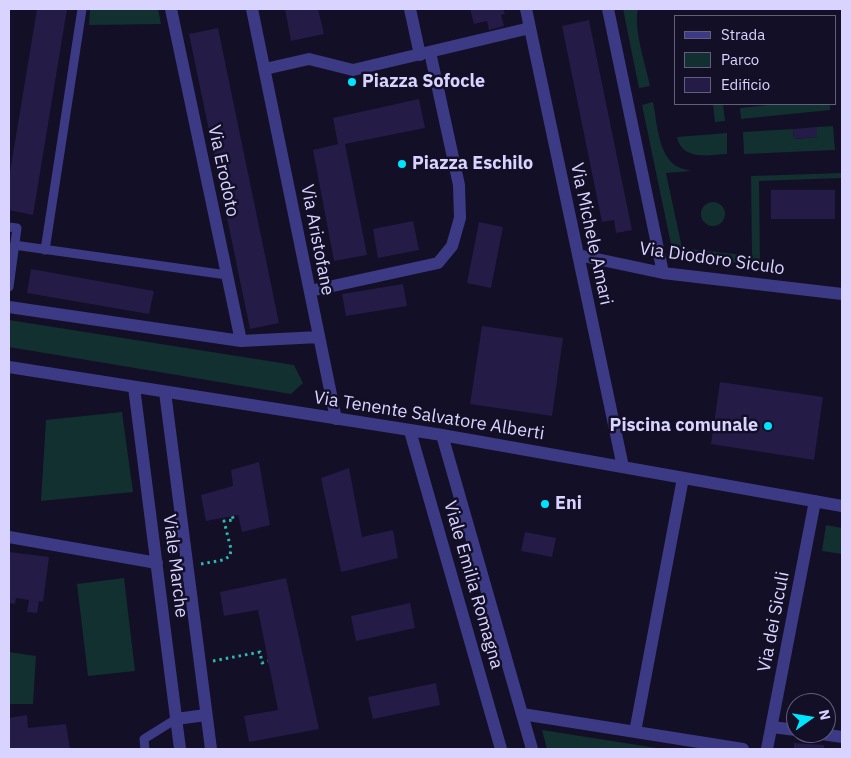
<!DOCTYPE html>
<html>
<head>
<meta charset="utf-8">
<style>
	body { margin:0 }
	#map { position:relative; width:851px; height:758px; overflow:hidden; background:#130f26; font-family:"IBM Plex Sans",sans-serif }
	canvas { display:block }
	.frame { position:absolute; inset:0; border:10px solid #d9d4ff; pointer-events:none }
	.legend { position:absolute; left:674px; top:15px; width:162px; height:90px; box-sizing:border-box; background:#130f26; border:1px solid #625e7d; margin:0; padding:6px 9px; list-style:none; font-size:15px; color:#d9d4ff }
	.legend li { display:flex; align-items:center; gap:10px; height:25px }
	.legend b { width:25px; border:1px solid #625e7d }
	.north { position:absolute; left:786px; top:693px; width:50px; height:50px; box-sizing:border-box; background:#130f26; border:1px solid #625e7d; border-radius:50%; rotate:77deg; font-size:14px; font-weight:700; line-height:20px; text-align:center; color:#d9d4ff }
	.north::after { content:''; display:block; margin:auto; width:18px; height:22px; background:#00e5ff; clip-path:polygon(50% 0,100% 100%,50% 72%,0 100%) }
</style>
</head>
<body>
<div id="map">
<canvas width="851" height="758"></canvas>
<div class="frame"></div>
<ul class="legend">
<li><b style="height:6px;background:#3d3a85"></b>Strada</li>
<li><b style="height:14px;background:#12302f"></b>Parco</li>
<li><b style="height:14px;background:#241b47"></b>Edificio</li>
</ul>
<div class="north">N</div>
</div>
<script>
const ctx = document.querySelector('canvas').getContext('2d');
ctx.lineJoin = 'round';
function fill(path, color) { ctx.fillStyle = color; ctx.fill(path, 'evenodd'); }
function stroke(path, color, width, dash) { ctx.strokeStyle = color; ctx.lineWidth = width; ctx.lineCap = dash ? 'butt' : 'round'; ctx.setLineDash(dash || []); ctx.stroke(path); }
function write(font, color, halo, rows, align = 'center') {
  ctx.font = font + ' "IBM Plex Sans",sans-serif'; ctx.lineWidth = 5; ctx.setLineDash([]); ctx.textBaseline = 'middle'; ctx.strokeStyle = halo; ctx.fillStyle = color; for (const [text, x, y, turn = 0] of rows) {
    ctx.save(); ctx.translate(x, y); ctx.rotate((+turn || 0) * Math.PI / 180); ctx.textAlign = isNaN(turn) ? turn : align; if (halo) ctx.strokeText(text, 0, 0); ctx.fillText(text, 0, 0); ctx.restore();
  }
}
const green = new Path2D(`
	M90,9H158L161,24L89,25Z
	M623,9H638C633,28 646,66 650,86L639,88Z
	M653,102C657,122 658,154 676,166C680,168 687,170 691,171L666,173L682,248L752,256L751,176L842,173V178L759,181L760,266L673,254L642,105Z
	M713,104H723L725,121L715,122Z
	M778,104H830V110L741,119L740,108Z
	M833,126L835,150L744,154L743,132L793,129L794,139L817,137V127Z
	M727,133V154C709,155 682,161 677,137Z
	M701 214a12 12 0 1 1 24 0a12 12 0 1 1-24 0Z
	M9,320L294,365L303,383L291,394L9,347Z
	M122,412L133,492L41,501L46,420Z
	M826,525L842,528V554L822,551Z
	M124,578L135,671L88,676L77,584Z
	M9,652L36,656L33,704H9Z
	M542,730L663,749H547Z`);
const building = new Path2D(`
	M37,9H67L33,215L9,210V178Z
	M285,9H318L324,34L291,41Z
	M470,9H503L505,14L501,15L504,26L489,30L487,21L474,24Z
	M589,20L632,230L616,233L614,220L602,222L562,26Z
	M218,28L279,323L250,329L189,34Z
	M419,99L425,128L345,144L367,255L334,261L313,150L338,144L333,118Z
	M817,127V137L794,139L793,129Z
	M771,190H835V219H771Z
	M413,221L419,250L378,258L373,229Z
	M479,222L503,227L491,288L467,283Z
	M31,269L154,291L149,314L27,293Z
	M403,284L407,306L346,316L342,294Z
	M482,326L563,338L552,416L470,404Z
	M720,382L823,397L814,460L711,444Z
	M259,462L270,525L242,532L238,515L206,521L201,495L233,486L231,470Z
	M349,468L362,537L393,530L398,558L341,572L321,478Z
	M525,532L556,538L552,557L521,551Z
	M9,552L49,557L43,602L39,601L37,613L27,612L29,600L16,598L15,604L9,603Z
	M286,578L319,729L249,742L244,716L278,710L258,610L224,616L220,592Z
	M410,603L415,628L356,641L351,616Z
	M436,683L440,705L373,719L368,697Z
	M27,715L28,728L66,724L70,749H9V718Z
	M794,743L824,745V749H794Z`);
const path = new Path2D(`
	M201,564L223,560L230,556L231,549L224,521L234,520L232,516
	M213,661L260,652L262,663L268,661`);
const lane = new Path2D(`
	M9,227L17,228L9,287
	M14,245L227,275
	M45,250L82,9
	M145,749L144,739L176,719`);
const street = new Path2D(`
	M171,9L241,341
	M252,9L336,419
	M410,9L420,55
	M526,9L623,467
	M608,9L663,273
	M265,69L309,59L353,70L530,28
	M578,255L663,273L842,294
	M310,291L438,263L452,246L460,218L459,185L430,52
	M9,307L241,341L319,337
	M9,367L442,435L842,506
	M134,387L180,749
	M165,392L211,749
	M410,431L501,749
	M442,435L532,749
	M9,537L157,563
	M522,714L743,749
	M176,719L206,715
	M772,727L796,730
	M635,732L683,478
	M815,733L842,737
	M767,749L815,501`);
const markers = [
	[352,82,5,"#00e5ff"],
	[402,164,5,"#00e5ff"],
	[768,426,5,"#00e5ff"],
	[545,504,5,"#00e5ff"]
];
const poiNames = [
	["Piazza Sofocle",362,82],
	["Piazza Eschilo",412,164],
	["Piscina comunale",758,426,"right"],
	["Eni",555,504]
];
const streetNames = [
	["Via Erodoto",223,171,78],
	["Via Michele Amari",591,234,78],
	["Via Aristofane",317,240,79],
	["Via Diodoro Siculo",712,259,8],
	["Via Tenente Salvatore Alberti",429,416,9],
	["Viale Marche",175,566,83],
	["Viale Emilia Romagna",473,585,74],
	["Via dei Siculi",774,622,-79]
];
fill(green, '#12302f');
fill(building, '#241b47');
stroke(path, '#2fb8b0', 3, [2.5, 4]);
stroke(lane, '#3d3a85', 9);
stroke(street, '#3d3a85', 12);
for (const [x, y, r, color] of markers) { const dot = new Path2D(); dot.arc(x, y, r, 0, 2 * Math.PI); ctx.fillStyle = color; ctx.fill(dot); stroke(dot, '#130f26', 2); }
write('bold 18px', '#d9d4ff', '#130f26', poiNames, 'left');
write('18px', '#d9d4ff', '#130f26', streetNames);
</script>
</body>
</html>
